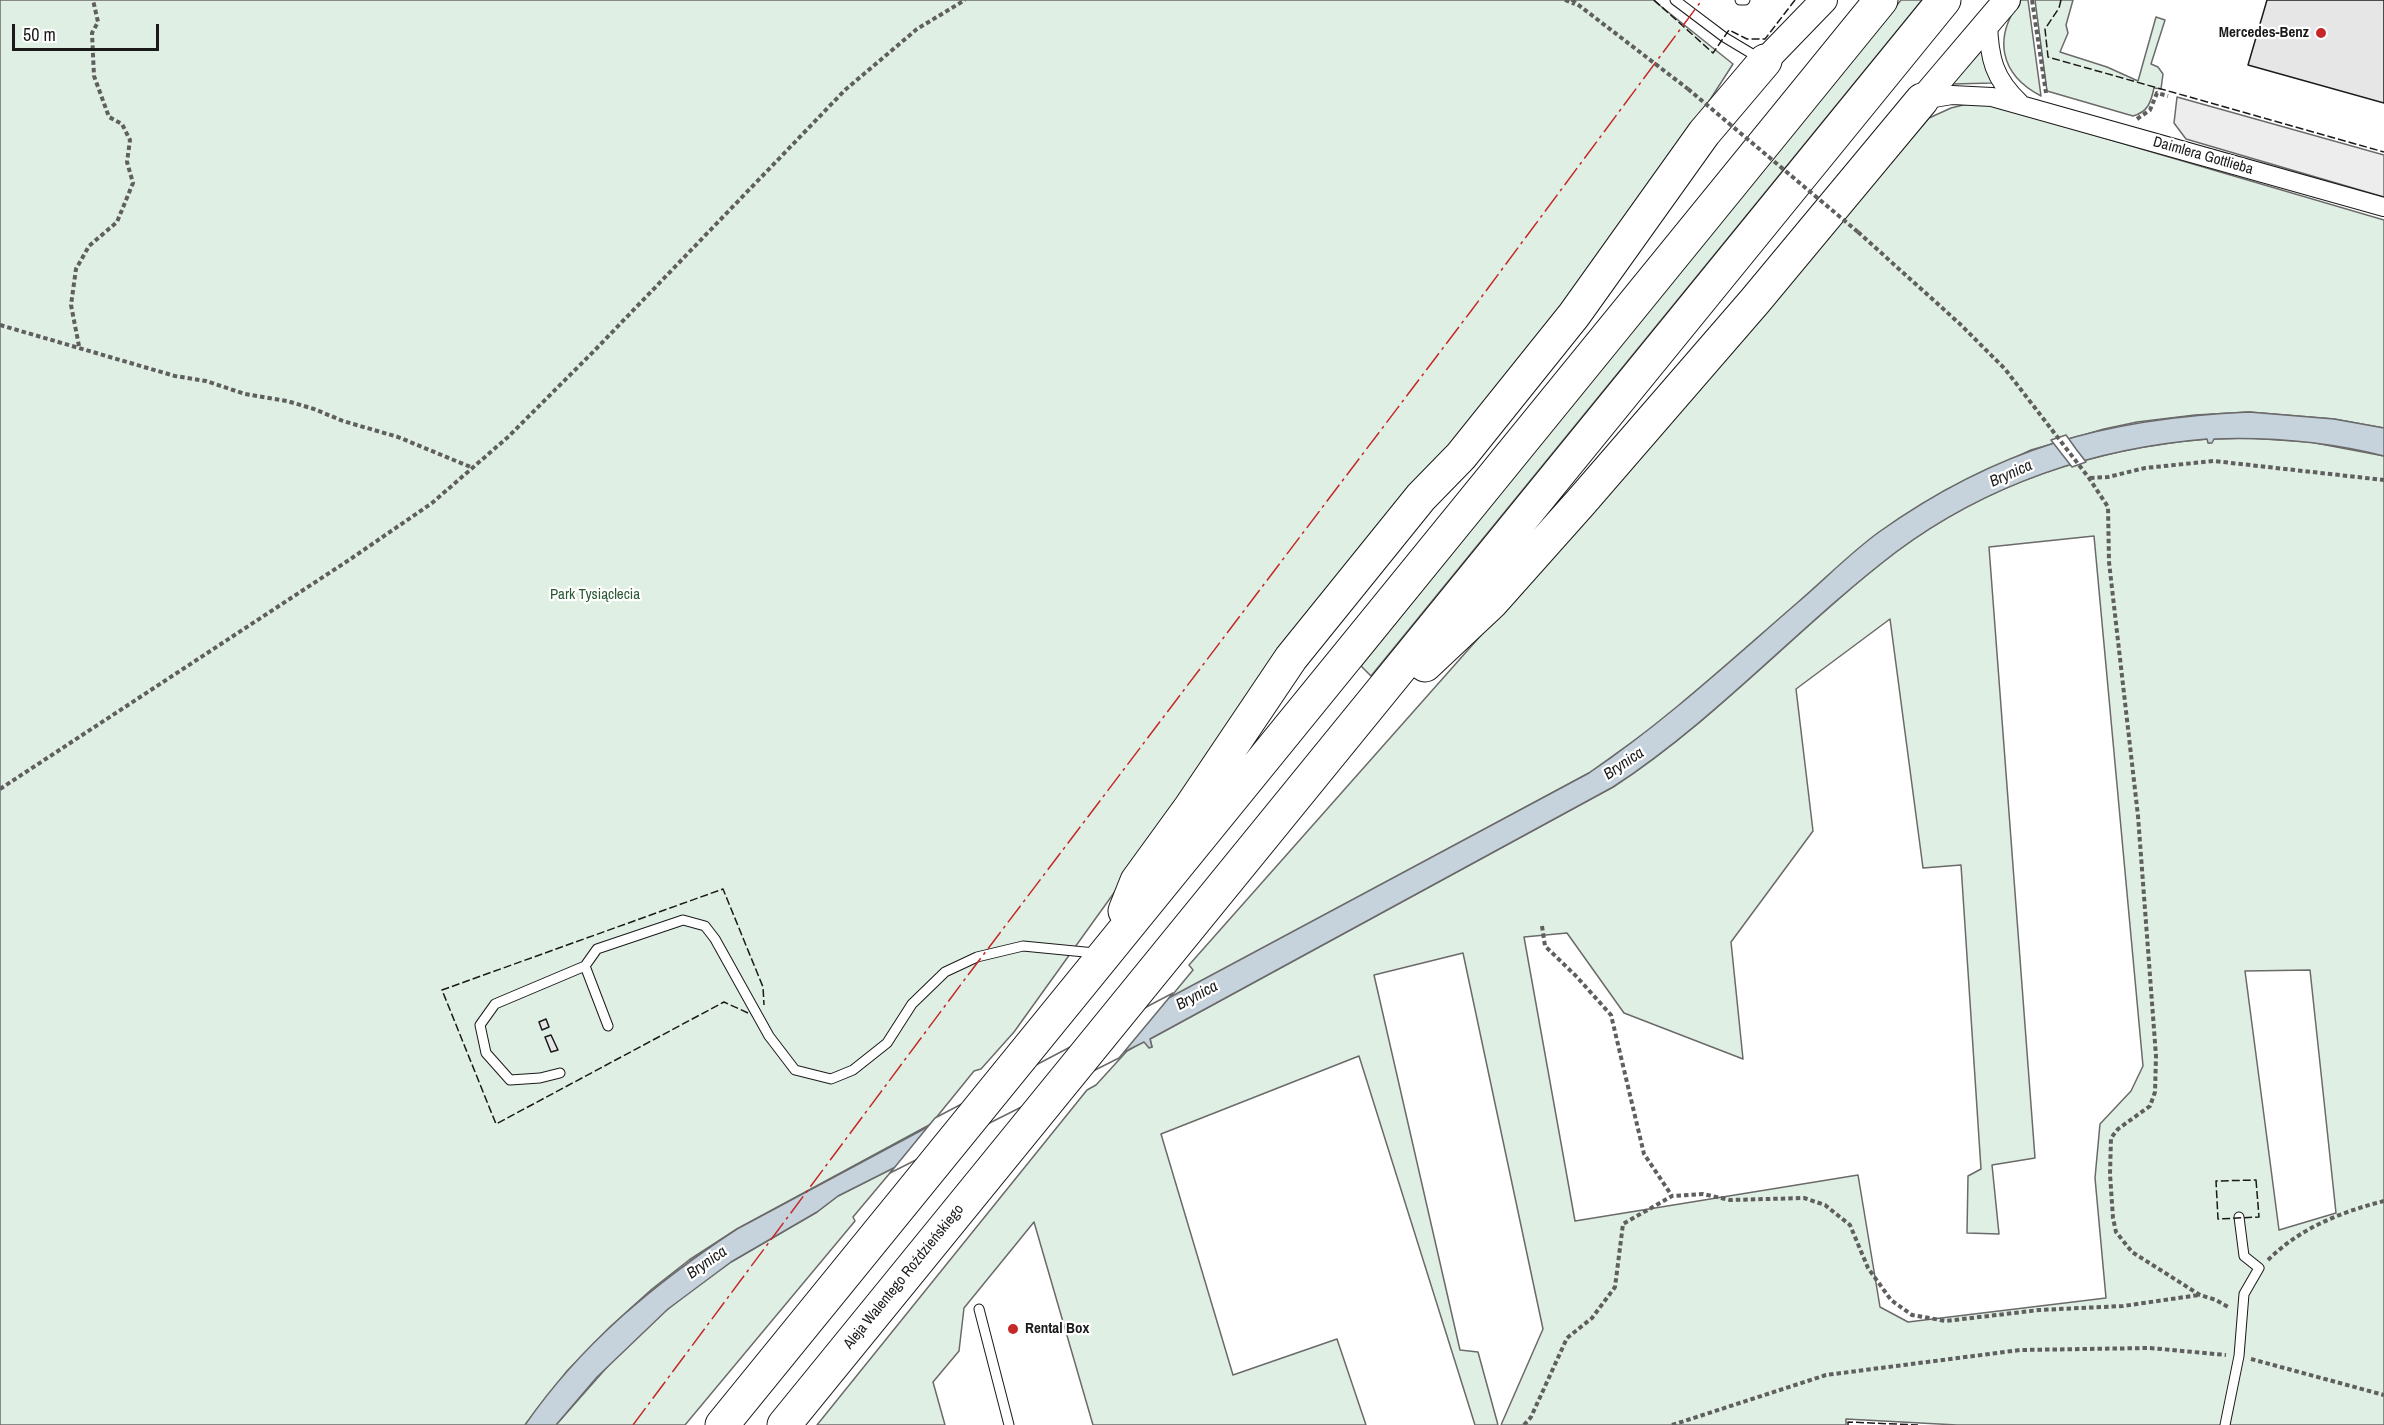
<!DOCTYPE html>
<html>
<head>
<meta charset="utf-8">
<style>
	body { margin:0 }
	#map { position:relative; width:2384px; height:1425px; overflow:hidden; background:#fff; font-family:"Archivo Narrow",sans-serif }
	canvas { display:block }
	.scale { position:absolute; left:12px; top:24px; width:147px; height:27px; box-sizing:border-box; border:3px solid #1a1a1a; border-top:0; padding-left:8px; font-size:18px; line-height:21px; white-space:nowrap; color:#1a1a1a; -webkit-text-stroke:4px #fff; paint-order:stroke }
</style>
</head>
<body>
<div id="map">
<canvas width="2384" height="1425"></canvas>
<div class="scale">50 m</div>
</div>
<script>
const ctx = document.querySelector('canvas').getContext('2d');
ctx.lineJoin = 'round';
function fill(path, color) { ctx.fillStyle = color; ctx.fill(path, 'evenodd'); }
function stroke(path, color, width, dash) { ctx.strokeStyle = color; ctx.lineWidth = width; ctx.lineCap = dash ? 'butt' : 'round'; ctx.setLineDash(dash || []); ctx.stroke(path); }
function write(font, color, halo, rows, align = 'center') {
  ctx.font = font + ' "Archivo Narrow",sans-serif'; ctx.lineWidth = 4.5; ctx.setLineDash([]); ctx.textBaseline = 'middle'; ctx.strokeStyle = halo; ctx.fillStyle = color; for (const [text, x, y, turn = 0] of rows) {
    ctx.save(); ctx.translate(x, y); ctx.rotate((+turn || 0) * Math.PI / 180); ctx.textAlign = isNaN(turn) ? turn : align; if (halo) ctx.strokeText(text, 0, 0); ctx.fillText(text, 0, 0); ctx.restore();
  }
}
const green = new Path2D(`
	M0,0H1653L1733,64L1684,140L1590,274L1203,769L1014,1032L981,1069L974,1071L931,1124L737,1229L689,1260L652,1289L611,1326L567,1371L525,1425H0Z
	M1901,0H1922L1371,676L1361,666L1746,189Z
	M2021,0H2028L2041,96C1999,74 1993,37 2021,0Z
	M2035,0H2073L2066,25L2068,33L2060,52L2107,67L2138,81L2156,17L2165,20L2151,64L2158,67L2163,74L2161,89L2154,88C2151,102 2148,112 2133,116L2047,91Z
	M1982,50L1992,83L1953,84V83Z
	M1967,104H1985L2019,113L2384,220V428L2334,419L2249,412L2195,415L2137,422L2104,429L2031,450L1946,490L1877,534L1667,717L1589,773L1169,999L1193,970L1189,965L1684,406L1929,118L1951,108Z
	M2248,438L2310,442L2384,456V1425H1957L1846,1419V1425H1501L1543,1329L1463,953L1374,975L1460,1350L1478,1352L1498,1425H1475L1359,1056L1161,1134L1233,1375L1337,1339L1366,1425H1093L1034,1222L964,1308L959,1351L933,1382L945,1425H817L1087,1090L1096,1085L1127,1051L1144,1041L1152,1047L1150,1039L1613,787C1716,720 1799,626 1896,552C1987,484 2095,448 2208,439L2209,443L2212,442L2213,439ZM2094,536L2143,1066L2131,1091L2100,1124L2095,1178L2106,1298L1908,1322L1880,1307L1858,1175L1575,1221L1524,937L1567,933L1624,1013L1743,1059L1731,942L1813,831L1796,689L1890,619L1923,868L1961,865L1981,1169L1968,1176L1967,1233L1999,1234L1992,1165L2035,1158L1989,547ZM2310,970L2336,1213L2279,1230L2245,971Z
	M895,1167L853,1217L855,1221L685,1425H556L616,1357L654,1320L691,1291L731,1262L817,1212L838,1196Z`);
const parking = new Path2D(`
	M2177,97L2384,155V197L2186,139L2174,123Z`);
const water = new Path2D(`
	M2249,412L2334,419L2384,428V456C2328,442 2271,437 2214,439L2212,443H2208L2207,439C2095,448 1987,484 1896,552C1799,626 1716,720 1613,787L1150,1039L1152,1047L1149,1048L1144,1042L838,1196L817,1212L731,1262L668,1309L597,1377L556,1425H525C581,1344 656,1282 737,1229L1589,773C1663,723 1729,662 1797,603C1824,580 1850,553 1879,532C1997,448 2107,418 2249,412Z`);
const pier = new Path2D(`
	M2066,435L2076,449L2086,462L2072,467L2051,440Z
	M1173,993L1119,1058L890,1173L935,1118Z`);
const building = new Path2D(`
	M2267,0H2384V103L2248,65Z
	M546,1019L549,1027L542,1030L539,1022Z
	M551,1035L558,1050L551,1052L545,1037Z`);
const path = new Path2D(`
	M1565,0L1575,4
	M1572,0L1688,89
	M2032,0L2046,93
	M2137,119L2150,110L2157,93L2168,96
	M1858,232L1960,324L2005,369L2089,478L2108,507L2109,562L2138,816L2156,1056L2155,1092L2150,1106L2118,1129L2111,1138L2110,1174L2113,1218L2116,1232L2132,1252L2200,1295L2216,1300L2230,1308
	M0,325L175,376L206,381L245,394L287,401L314,409L343,421L398,437L473,468
	M79,346L71,305L76,269L89,246L117,222L133,183L127,162L130,140L122,124L109,117L94,76L92,33L98,22L93,0
	M2090,478L2108,477L2145,468L2214,461L2384,480
	M0,789L349,560L432,503L508,437L595,350L845,90L917,29L965,0
	M1542,926L1545,946L1576,976L1611,1015L1644,1154L1672,1196
	M2268,1260C2300,1228 2341,1212 2384,1201
	M2251,1359L2384,1395
	M1524,1425L1531,1417L1567,1338L1592,1318L1615,1287L1623,1224L1672,1196L1703,1194L1730,1200L1804,1198L1825,1205L1850,1225L1868,1268L1891,1300L1912,1315L1946,1321L2039,1310L2123,1306L2199,1295
	M1672,1425L1826,1375L2020,1350L2150,1348L2226,1355`);
const lane = new Path2D(`
	M1675,0L1724,37L1759,58
	M1740,0H1745
	M585,966L608,1026
	M560,1073L540,1078L510,1080L486,1053L480,1025L495,1004L585,966L597,949L683,920L705,926L715,939L769,1036L795,1070L831,1079L853,1070L887,1043L912,1004L945,972L977,957L1023,946L1095,953
	M979,1309L1009,1425
	M2225,1425L2239,1356L2244,1294L2259,1268L2244,1256L2239,1217`);
const street = new Path2D(`
	M1988,23C1989,58 1994,79 2020,103
	M1922,100L1952,95L1992,97L2384,207`);
const secondary = new Path2D(`
	M1765,61L1824,0
	M1922,100L2007,0`);
const highway = new Path2D(`
	M1425,665L1491,603L1581,502L1755,301L1922,100
	M1125,911L1137,881L1190,808L1291,658L1421,497L1461,456L1574,315L1704,133L1765,61
	M722,1425L1881,0
	M784,1425L1944,0`);
const pathBridge = new Path2D(`
	M1688,89L1858,232`);
const fence = new Path2D(`
	M1654,0L1713,53L1729,30L1747,39H1765L1795,0
	M2061,0L2059,8L2045,29L2048,57L2384,152
	M748,1013L724,1002L496,1124L442,990L723,889L763,987L764,1005
	M2256,1180L2259,1217L2218,1219L2216,1181Z
	M1848,1425V1422L1918,1425`);
const power = new Path2D(`
	M633,1425L962,983L1471,311L1702,0`);
const markers = [
	[2321,33,6,"#c62828"],
	[1013,1329,6,"#c62828"]
];
const poiNames = [
	["Mercedes-Benz",2309,33],
	["Rental Box",1025,1329,"left"]
];
const streetNames = [
	["Daimlera Gottlieba",2203,156,16],
	["Aleja Walentego Roździeńskiego",904,1277,-51]
];
const parkNames = [
	["Park Tysiąclecia",595,595]
];
const waterNames = [
	["Brynica",2011,474,-24],
	["Brynica",1624,764,-34],
	["Brynica",1197,996,-28],
	["Brynica",707,1263,-35]
];
fill(green, '#e0efe3');
stroke(green, '#6a6a6a', 1.5);
fill(parking, '#ededed');
stroke(parking, '#6a6a6a', 1.5);
fill(water, '#c6d2dc');
stroke(water, '#6a6a6a', 1.5);
fill(pier, '#fff');
stroke(pier, '#6a6a6a', 1.5);
fill(building, '#e6e6e6');
stroke(building, '#1a1a1a', 1.5);
stroke(lane, '#1a1a1a', 11);
stroke(street, '#1a1a1a', 20);
stroke(secondary, '#1a1a1a', 28);
stroke(highway, '#1a1a1a', 35);
stroke(path, '#5f5f5f', 4, [4.5, 3]);
stroke(lane, '#fff', 9);
stroke(street, '#fff', 18);
stroke(secondary, '#fff', 26);
stroke(highway, '#fff', 33);
stroke(pathBridge, '#5f5f5f', 4, [4.5, 3]);
stroke(fence, '#1a1a1a', 1.5, [8, 3]);
stroke(power, '#c62828', 1.5, [21, 4.5, 3, 4.5]);
for (const [x, y, r, color] of markers) { const dot = new Path2D(); dot.arc(x, y, r, 0, 2 * Math.PI); ctx.fillStyle = color; ctx.fill(dot); stroke(dot, '#fff', 2); }
write('bold 15px', '#1a1a1a', '#fff', poiNames, 'right');
write('15px', '#1a1a1a', '#fff', streetNames);
write('15px', '#2b5a34', '#fff', parkNames);
write('italic 16px', '#1a1a1a', '#fff', waterNames);
</script>
</body>
</html>
